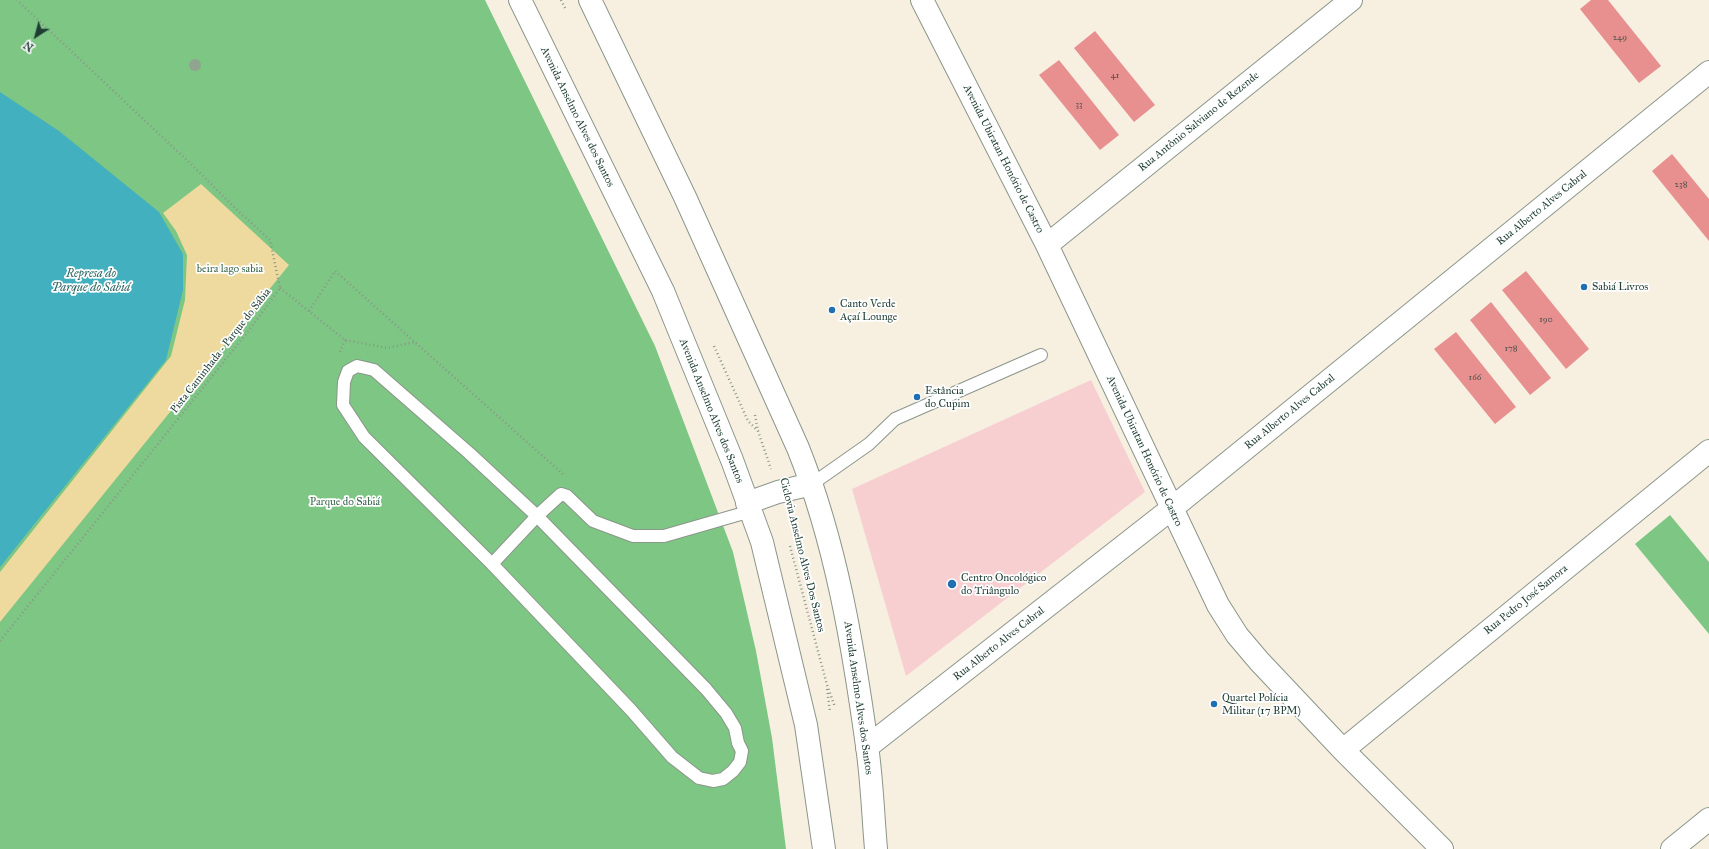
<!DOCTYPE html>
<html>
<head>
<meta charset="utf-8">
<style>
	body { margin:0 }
	#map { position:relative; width:1709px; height:849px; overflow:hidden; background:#f7f0e1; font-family:"IM FELL Great Primer",serif }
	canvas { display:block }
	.north { position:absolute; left:16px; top:16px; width:40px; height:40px; -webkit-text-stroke:3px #fff; paint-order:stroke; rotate:216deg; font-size:11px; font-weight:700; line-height:16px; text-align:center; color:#1f3d34 }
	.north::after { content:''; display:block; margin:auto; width:14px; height:18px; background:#1f3d34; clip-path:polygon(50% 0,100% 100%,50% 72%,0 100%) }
</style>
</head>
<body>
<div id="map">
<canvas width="1709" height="849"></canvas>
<div class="north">N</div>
</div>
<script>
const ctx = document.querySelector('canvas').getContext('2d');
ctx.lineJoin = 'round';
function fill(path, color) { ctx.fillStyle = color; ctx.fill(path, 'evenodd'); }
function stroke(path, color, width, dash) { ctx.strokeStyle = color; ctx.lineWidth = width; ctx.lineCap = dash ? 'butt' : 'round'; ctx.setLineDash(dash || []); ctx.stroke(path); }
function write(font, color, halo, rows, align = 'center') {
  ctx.font = font + ' "IM FELL Great Primer",serif'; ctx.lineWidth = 3.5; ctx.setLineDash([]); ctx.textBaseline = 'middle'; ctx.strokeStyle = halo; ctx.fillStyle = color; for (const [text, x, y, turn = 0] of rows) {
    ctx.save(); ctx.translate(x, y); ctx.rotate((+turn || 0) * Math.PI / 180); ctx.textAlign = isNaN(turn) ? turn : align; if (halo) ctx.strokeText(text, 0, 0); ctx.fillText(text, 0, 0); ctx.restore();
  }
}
const built = new Path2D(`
	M1091,380L1145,492L906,676L852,489Z`);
const green = new Path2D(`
	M0,0H485L655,346L733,552L756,651L772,738L786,849H0Z
	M1670,515L1709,562V634L1635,544Z`);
const sand = new Path2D(`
	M201,184L289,265L0,622V572L171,356L185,300L187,255L176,231L163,213Z`);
const water = new Path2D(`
	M0,92L59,131L159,212L183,254V290L166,360L0,567Z`);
const building = new Path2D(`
	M1591,0H1608L1661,66L1639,83L1580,9Z
	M1095,31L1155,105L1134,122L1074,48Z
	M1059,60L1119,135L1100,150L1039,75Z
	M1672,154L1709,199V241L1652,171Z
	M1526,271L1589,349L1566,369L1502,290Z
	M1491,302L1551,378L1530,395L1470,320Z
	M1456,332L1516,407L1495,424L1434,349Z`);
const path = new Path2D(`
	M561,0L566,10
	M280,288L345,340L387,348L415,342
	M309,311L335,271L564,475
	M714,346L748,421L758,431
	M340,352L345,340
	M755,415L758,431L771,469
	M790,546L827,685L835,707
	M0,641L250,329L280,288L270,240L236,209L193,166L17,0
	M827,689L830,712`);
const lane = new Path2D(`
	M812,484L869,444L895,419L1041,355
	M537,516L706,689L726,713L735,728L738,743L742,751L740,762L733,771L723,779L713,781L699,778L672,757L631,710L492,564Z
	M492,564L364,437L343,405L344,382L348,371L357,366L374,370L469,453L537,516L561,494L567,496L593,521L633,536H664L751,511`);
const street = new Path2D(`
	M922,0L1047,245L1218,605L1237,635L1259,661L1343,750L1442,849
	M1047,245L1351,0
	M867,747L1171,509L1709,72
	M1343,750L1709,451
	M1672,849L1709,819`);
const primary = new Path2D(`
	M520,0L663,291L732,460L762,542L806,725L824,849
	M590,0L685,197L798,448C836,543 853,645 867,746C872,780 873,815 876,849
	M747,503L778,492L812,484`);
const trees = [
	[195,65]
];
const markers = [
	[1584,287,4,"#1f6fb2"],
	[832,310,4,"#1f6fb2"],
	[917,397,4,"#1f6fb2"],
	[952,584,5,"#1f6fb2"],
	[1214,704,4,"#1f6fb2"]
];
const numberNames = [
	["249",1620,38],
	["41",1115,76],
	["33",1079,105],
	["238",1681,185],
	["190",1546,320],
	["178",1511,349],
	["166",1475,378]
];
const streetNames = [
	["Avenida Anselmo Alves dos Santos",577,117,64],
	["Rua Antônio Salviano de Rezende",1199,122,-39],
	["Avenida Ubiratan Honório de Castro",1003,159,63],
	["Rua Alberto Alves Cabral",1542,208,-39],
	["Pista Caminhada - Parque do Sábia",221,351,-52],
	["Avenida Anselmo Alves dos Santos",711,411,68],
	["Rua Alberto Alves Cabral",1290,412,-39],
	["Avenida Ubiratan Honório de Castro",1144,451,65],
	["Ciclovia Anselmo Alves Dos Santos",802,555,76],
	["Rua Pedro José Samora",1526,600,-39],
	["Rua Alberto Alves Cabral",999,644,-38],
	["Avenida Anselmo Alves dos Santos",858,698,82]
];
const parkNames = [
	["beira lago sabia",230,269],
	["Parque do Sabiá",345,502]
];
const poiNames = [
	["Sabiá Livros",1592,287],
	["Canto Verde",840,304],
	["Açaí Lounge",840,317],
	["Estância",925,391],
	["do Cupim",925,404],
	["Centro Oncológico",961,578],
	["do Triângulo",961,591],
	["Quartel Polícia",1222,698],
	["Militar (17 BPM)",1222,711]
];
const waterNames = [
	["Represa do",91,274],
	["Parque do Sabiá",91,288]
];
fill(built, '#f7cfd1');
fill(green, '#7dc684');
fill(sand, '#eeda9e');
fill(water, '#42b0bf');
fill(building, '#e7908f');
stroke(lane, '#8b968a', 14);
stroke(street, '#8b968a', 24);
stroke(primary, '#8b968a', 24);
stroke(path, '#8b968a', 2.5, [1, 3]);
stroke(lane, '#fff', 12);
stroke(street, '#fff', 22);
stroke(primary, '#fff', 22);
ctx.fillStyle = '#90a48f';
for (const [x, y] of trees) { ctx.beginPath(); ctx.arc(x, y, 6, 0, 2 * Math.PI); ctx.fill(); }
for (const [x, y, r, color] of markers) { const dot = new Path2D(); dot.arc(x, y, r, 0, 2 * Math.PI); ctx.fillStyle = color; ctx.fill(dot); stroke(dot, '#fff', 1.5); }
write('9px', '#51524b', null, numberNames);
write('11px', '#1f3d34', '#fff', streetNames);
write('11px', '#3b664c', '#fff', parkNames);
write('11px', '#1f3d34', '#fff', poiNames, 'left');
write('italic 12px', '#2b6565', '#fff', waterNames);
</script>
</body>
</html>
